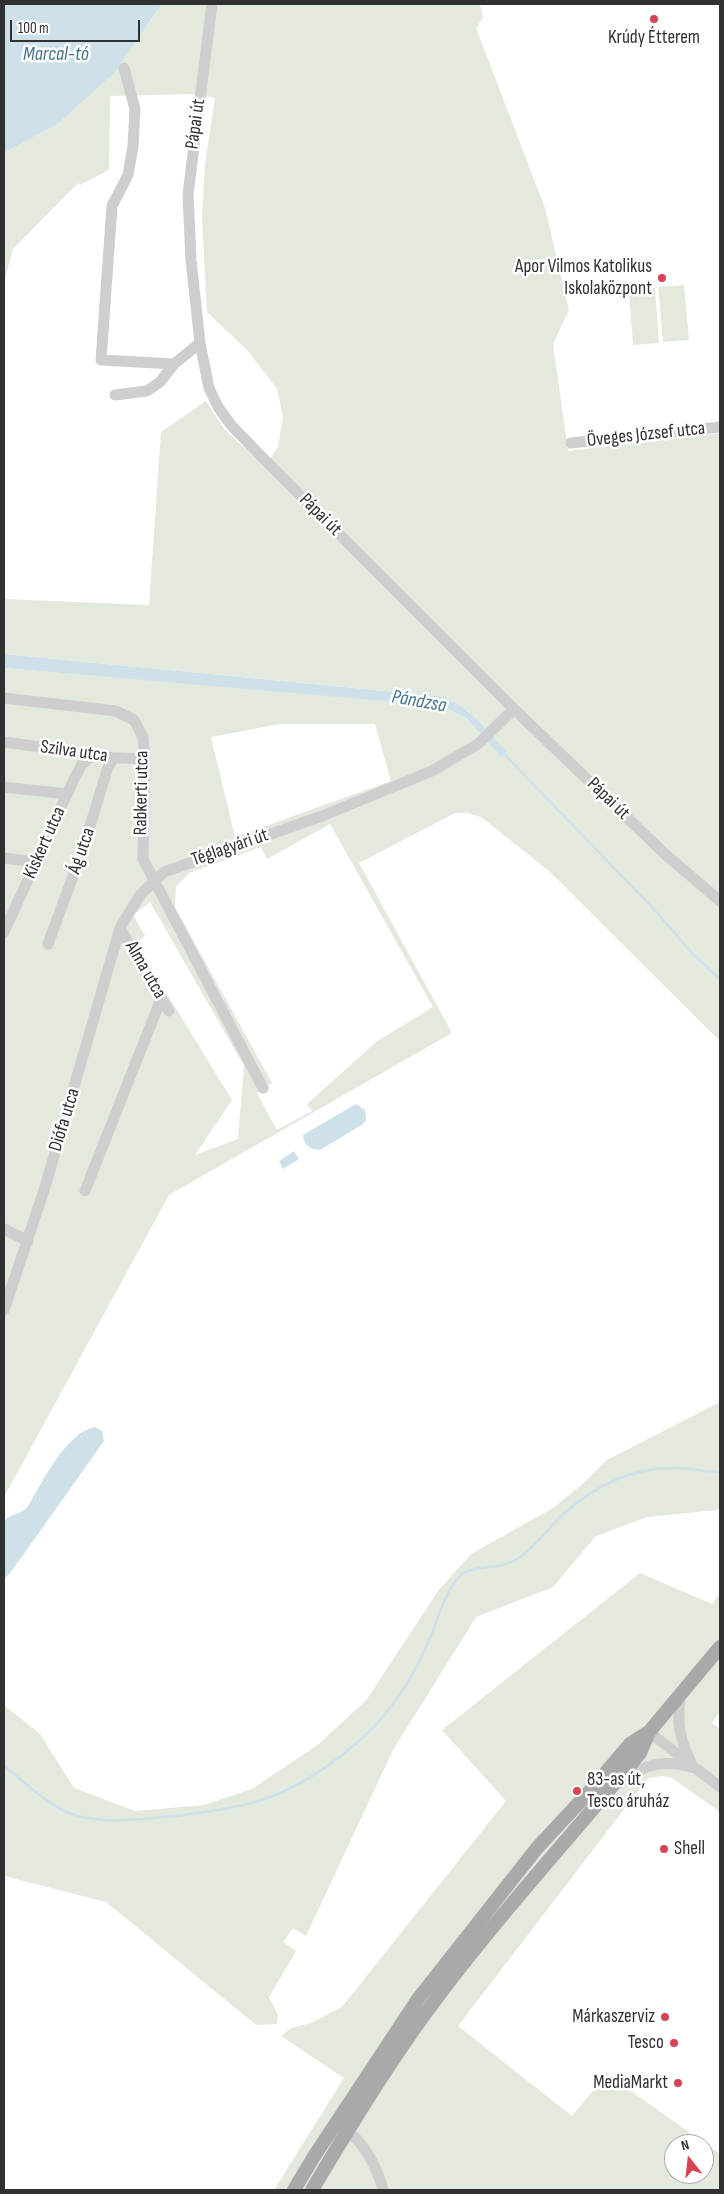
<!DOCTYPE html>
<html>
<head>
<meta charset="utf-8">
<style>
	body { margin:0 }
	#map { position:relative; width:724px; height:2194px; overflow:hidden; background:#fff; font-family:"Sofia Sans Condensed",sans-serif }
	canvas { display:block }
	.frame { position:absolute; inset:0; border:5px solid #313131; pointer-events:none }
	.north { position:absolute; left:664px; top:2134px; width:50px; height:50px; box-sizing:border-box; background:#fff; border:1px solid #adadad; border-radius:50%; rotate:344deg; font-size:14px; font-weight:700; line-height:20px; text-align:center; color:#313131 }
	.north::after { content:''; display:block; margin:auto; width:18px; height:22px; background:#d94254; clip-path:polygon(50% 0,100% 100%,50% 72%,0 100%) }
	.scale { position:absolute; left:10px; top:20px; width:130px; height:22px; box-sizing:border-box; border:2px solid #313131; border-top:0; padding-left:6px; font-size:15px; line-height:18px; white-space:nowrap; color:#313131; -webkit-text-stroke:4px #fff; paint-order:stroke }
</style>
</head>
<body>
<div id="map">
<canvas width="724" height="2194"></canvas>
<div class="frame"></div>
<div class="north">N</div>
<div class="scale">100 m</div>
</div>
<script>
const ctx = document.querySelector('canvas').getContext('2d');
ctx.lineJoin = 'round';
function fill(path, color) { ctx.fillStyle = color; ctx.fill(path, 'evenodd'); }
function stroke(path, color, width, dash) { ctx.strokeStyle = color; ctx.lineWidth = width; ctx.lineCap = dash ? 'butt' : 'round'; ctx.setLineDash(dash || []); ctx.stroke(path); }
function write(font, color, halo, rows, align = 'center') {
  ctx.font = font + ' "Sofia Sans Condensed",sans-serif'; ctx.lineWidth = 5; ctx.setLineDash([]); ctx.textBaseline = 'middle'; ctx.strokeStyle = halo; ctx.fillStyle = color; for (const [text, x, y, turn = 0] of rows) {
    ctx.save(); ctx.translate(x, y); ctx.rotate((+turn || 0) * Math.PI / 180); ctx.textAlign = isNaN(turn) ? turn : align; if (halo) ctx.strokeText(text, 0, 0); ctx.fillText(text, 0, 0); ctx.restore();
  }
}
const green = new Path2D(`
	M162,4H480L483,18L476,28L545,208L569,310L553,344L568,451L720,433V1041L549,871L481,817L467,813H455L359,863L452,1033L169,1195L4,1497V668L427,703C466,710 476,728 502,756L507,752L468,711L437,696L4,654V599L149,605L161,432L206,401L224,429L265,466L278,447L283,416L277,389L248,351L207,312L202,218L205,164L215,98L196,94L110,96L109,170L80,185L78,183L13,249L4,283V153L56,125L152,19ZM280,724H375L391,781L235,837L211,737ZM330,824L433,1007L376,1042L307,1104L312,1111L277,1130L257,1093L272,1083L175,907L176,887L189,873L261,847L267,859ZM150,902L244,1066L238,1139L195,1155L232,1100L136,943L145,936L133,915Z
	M684,285L689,340L663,342L658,287Z
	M655,288L659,343L633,345L629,290Z
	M720,1402V1508L717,1510L647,1517L596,1536L553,1587L476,1617L393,1750L306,1936L293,1928L283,1942L296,1951L269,1997L278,2015L277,2024L256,2025L106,1902L4,1876V1705L40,1734L74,1788L135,1811L204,1805L252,1789L319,1744L367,1699L438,1591L471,1554L553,1508L586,1481L607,1460Z
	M640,1573L712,1604L720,1593V1711L712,1723L720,1729V1812L672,1778L663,1776L648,1778L458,2026L572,2116L607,2074L720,2154V2190H274L344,2078L281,2036L291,2028L311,2023L342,2007L506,1801L442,1730ZM674,2144H704V2174H674Z`);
const water = new Path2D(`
	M4,4H162L113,74L56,125L4,153Z
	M4,654L437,696C468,703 486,730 507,752L502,757L467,719L443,706L4,668Z
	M356,1104L365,1110L366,1120L363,1124L320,1150C311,1150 303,1145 303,1135Z
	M294,1151L299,1159L283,1169L279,1161Z
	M95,1427L102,1431L104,1441L11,1572L4,1579V1521C10,1514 20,1514 27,1508C42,1483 65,1433 95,1427Z`);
const stream = new Path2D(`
	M503,753L650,905L694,955L720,979
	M4,1766C25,1782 47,1805 72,1814C100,1824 136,1820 164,1817C194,1814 223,1810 252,1803C300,1790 355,1751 386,1713C402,1693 417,1669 427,1645C436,1626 444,1592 459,1577C473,1563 501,1571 517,1559C534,1548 547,1530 561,1516C593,1487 632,1467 676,1468C691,1468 705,1472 720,1472`);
const minor = new Path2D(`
	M212,4L188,194L191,260L200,343L209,388L218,407L231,425L266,461L514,709L666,855L720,901
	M124,68L135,109L133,146L128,175L112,206L101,360L174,364
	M115,395L147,391L160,382L174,364L200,343
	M571,443L720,427
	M4,698L116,711L134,720L143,737L145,759L143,859L263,1088
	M4,742L71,751L91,757L145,759
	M4,787L67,794
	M4,858L37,862
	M120,928L169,1011
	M4,932L74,779L82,764L91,757
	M48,944L83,849L108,767L114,758
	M85,1191L161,999
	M4,1229L28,1241
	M4,1310L45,1187L120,928L140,895L164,872L322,816L432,771L478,744L514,709
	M680,1697C677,1722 679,1739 691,1762
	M649,1732L720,1787
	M620,1783C644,1763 665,1759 695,1768
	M342,2126C363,2141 377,2166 383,2190`);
const major = new Path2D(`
	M294,2190L313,2158L418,1999L537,1848L590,1791L630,1744L649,1732L720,1647
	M312,2190C348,2129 385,2068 427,2011C493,1921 569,1839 640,1753L649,1732`);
const markers = [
	[654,19,5,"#d94254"],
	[662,278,5,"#d94254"],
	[577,1791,5,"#d94254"],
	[664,1849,5,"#d94254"],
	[665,2017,5,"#d94254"],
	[674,2043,5,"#d94254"],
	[678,2083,5,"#d94254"]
];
const poiNames = [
	["Krúdy Étterem",654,38,"center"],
	["Apor Vilmos Katolikus",652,267],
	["Iskolaközpont",652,289],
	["83-as út,",587,1780,"left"],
	["Tesco áruház",587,1802,"left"],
	["Shell",674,1849,"left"],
	["Márkaszerviz",655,2017],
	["Tesco",664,2043],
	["MediaMarkt",668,2083]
];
const streetNames = [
	["Pápai út",196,124,-82],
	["Öveges József utca",646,435,-6],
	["Pápai út",320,515,45],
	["Szilva utca",74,752,8],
	["Rabkerti utca",142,793,-89],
	["Pápai út",608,799,44],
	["Kiskert utca",45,843,-66],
	["Téglagyári út",230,848,-19],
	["Ág utca",82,851,-71],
	["Alma utca",145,970,60],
	["Diófa utca",65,1120,-73]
];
const waterNames = [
	["Marcal-tó",56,55],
	["Pándzsa",419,702,10]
];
fill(green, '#e4e9dd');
fill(water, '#cee1ea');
stroke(stream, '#cee1ea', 2.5);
stroke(minor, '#cecece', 11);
stroke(major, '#a9a9a9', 14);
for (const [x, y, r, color] of markers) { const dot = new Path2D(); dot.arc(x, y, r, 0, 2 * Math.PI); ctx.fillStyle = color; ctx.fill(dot); stroke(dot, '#fff', 2); }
write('19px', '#313131', '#fff', poiNames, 'right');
write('19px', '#313131', '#fff', streetNames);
write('italic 20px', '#44758d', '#fff', waterNames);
</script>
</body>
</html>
